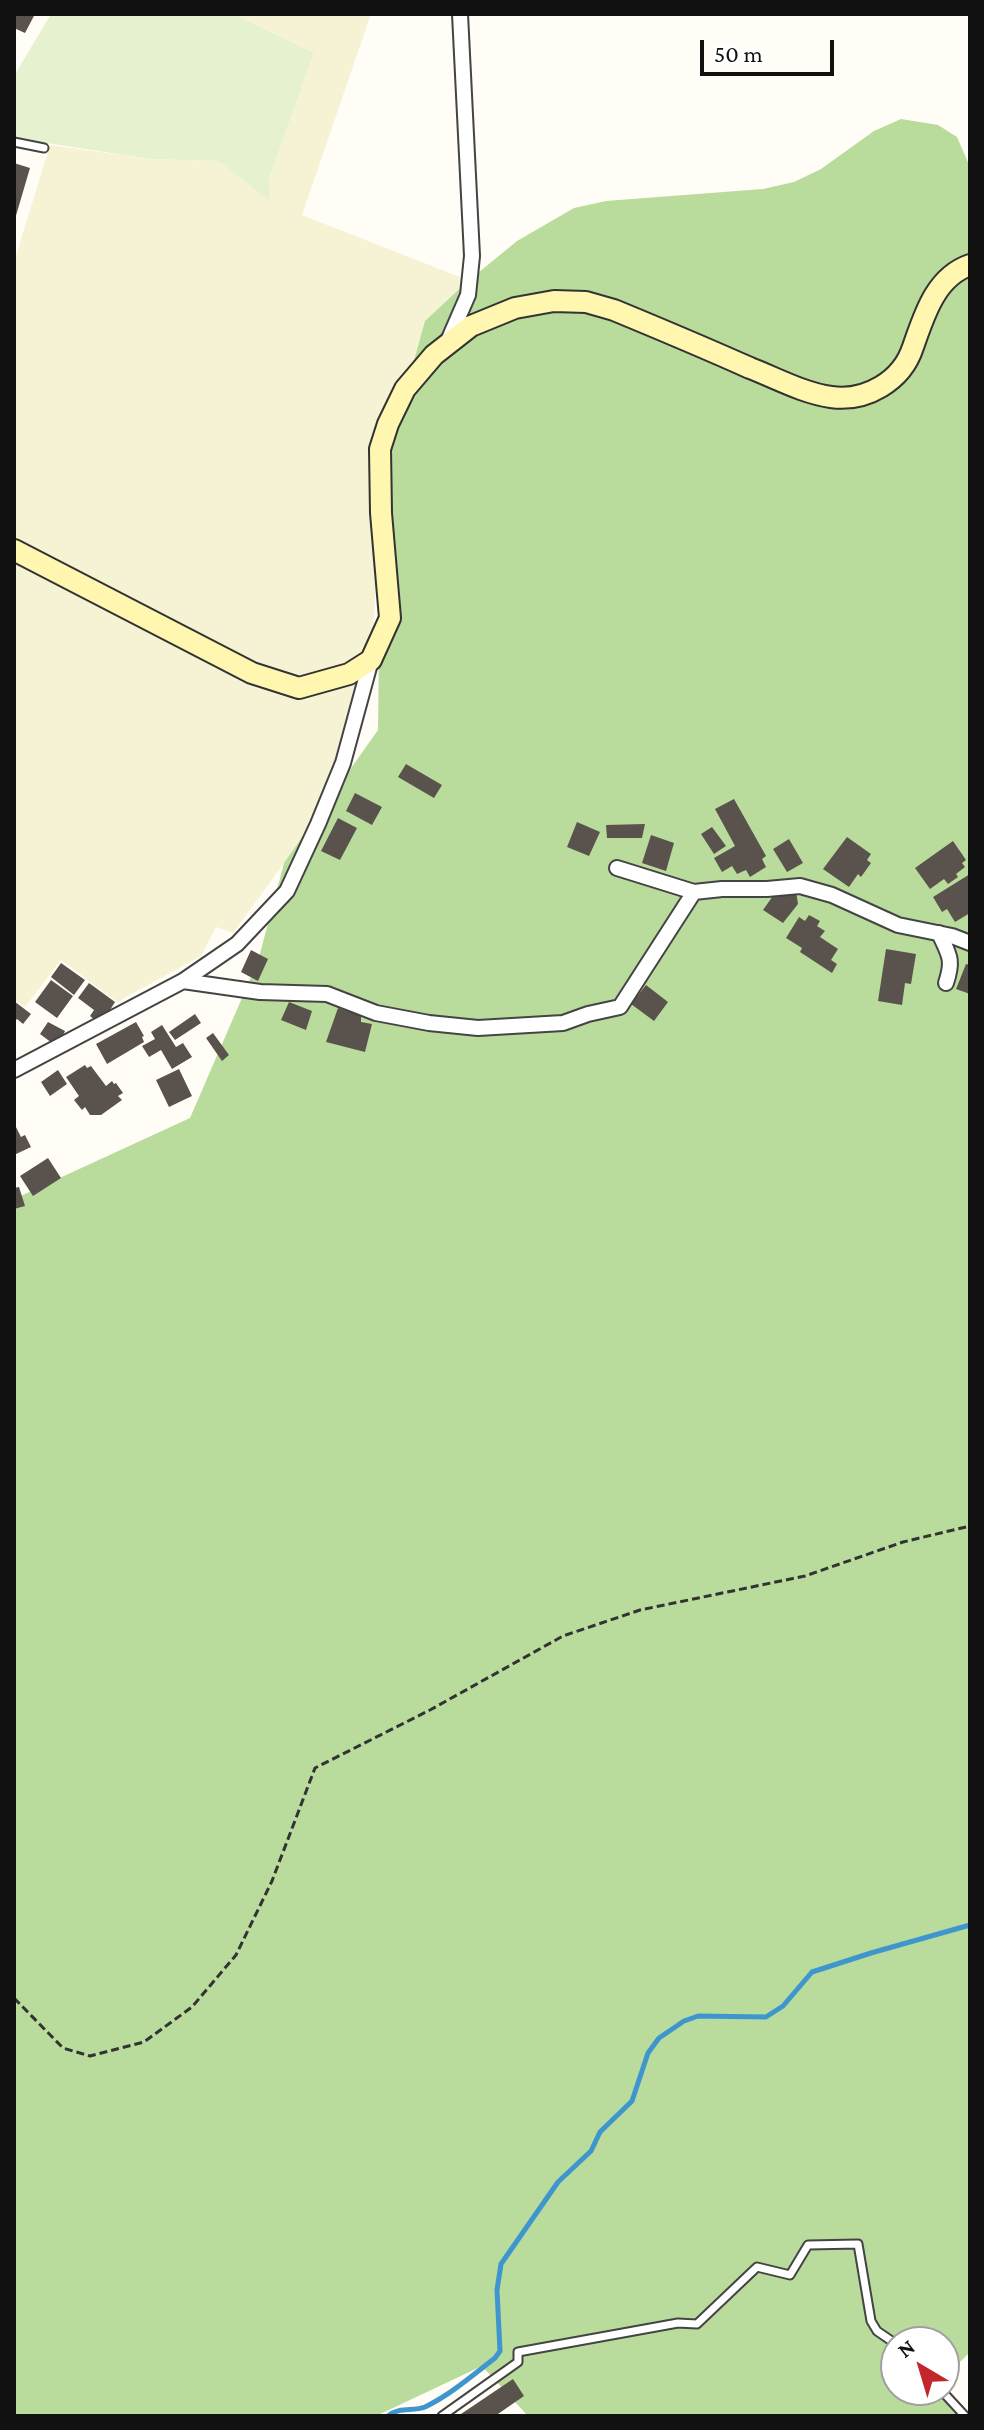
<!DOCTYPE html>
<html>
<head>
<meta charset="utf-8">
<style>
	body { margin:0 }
	#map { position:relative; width:984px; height:2430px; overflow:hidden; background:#fffdf5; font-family:"Crimson Pro",serif }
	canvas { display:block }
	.frame { position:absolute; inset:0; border:16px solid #111; pointer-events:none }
	.north { position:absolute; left:880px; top:2326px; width:80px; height:80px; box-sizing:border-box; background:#fff; border:2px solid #a0a0a0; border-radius:50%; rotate:322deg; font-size:22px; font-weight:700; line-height:32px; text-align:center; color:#111 }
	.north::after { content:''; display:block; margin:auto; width:28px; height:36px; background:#c4262e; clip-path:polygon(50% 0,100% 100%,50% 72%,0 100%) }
	.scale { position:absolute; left:700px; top:40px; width:134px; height:36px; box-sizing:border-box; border:4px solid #111; border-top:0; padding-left:10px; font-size:24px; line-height:28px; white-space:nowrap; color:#111; -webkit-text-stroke:6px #fff; paint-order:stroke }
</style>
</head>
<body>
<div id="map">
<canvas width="984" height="2430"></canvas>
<div class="frame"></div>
<div class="north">N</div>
<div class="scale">50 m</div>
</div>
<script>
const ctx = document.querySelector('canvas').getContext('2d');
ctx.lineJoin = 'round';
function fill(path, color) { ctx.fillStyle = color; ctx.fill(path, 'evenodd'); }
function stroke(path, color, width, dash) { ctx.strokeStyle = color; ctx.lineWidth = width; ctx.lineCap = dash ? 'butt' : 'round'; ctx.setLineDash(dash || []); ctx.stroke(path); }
const farmland = new Path2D(`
	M234,14H371L302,215L470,281L381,513L371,660L318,824L284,863L233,933L216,927L201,956L117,1002L61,960L25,1007L14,999V262L50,145L150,159L219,161L269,201V179L314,53Z`);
const forest = new Path2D(`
	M901,119L938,125L957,137L970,167V2352L944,2378V2342H896V2390H944L970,2416H528L482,2366L376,2416H14V1199L190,1118L258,961L284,863L378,730L381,480L425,321L467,282L517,241L574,208L606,201L763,189L794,182L821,169L874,131Z`);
const pitch = new Path2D(`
	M51,14H234L314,53L269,179L270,202L219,161L150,159L14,138V76Z`);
const stream = new Path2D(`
	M388,2416C400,2406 413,2412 425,2407C450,2395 473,2375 495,2358L500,2351L497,2290L501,2264L558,2182L591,2151L600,2132L632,2101L648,2053L659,2038L684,2021L698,2016L766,2017L783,2006L812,1972L871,1953L970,1925`);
const building = new Path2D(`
	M14,14H35L25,33L14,28Z
	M14,163L30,168L15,219H14Z
	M406,764L442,785L434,798L398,777Z
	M355,793L382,807L372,825L346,811Z
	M734,799L766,856L762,859L766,867L750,877L746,870L737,874L732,866L722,872L714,858L735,846L715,809Z
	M338,818L357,828L340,860L321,851Z
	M577,822L600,832L589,856L567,847Z
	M645,824L642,838H607L606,825Z
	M712,827L726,846L714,854L701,834Z
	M651,835L674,843L666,871L642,863Z
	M847,837L871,854L867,860L871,863L861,877L858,874L849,887L823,869Z
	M789,839L803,863L787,872L773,849Z
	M953,841L966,860L962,863L965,867L956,874L958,877L948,884L944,879L930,889L915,868Z
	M970,874V913L955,922L947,909L942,912L933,897Z
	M796,891L798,904L783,923L763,910L775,893Z
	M809,915L820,921L817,926L825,931L820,937L838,949L831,960L837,964L832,973L800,952L802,948L786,938L799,917L805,921Z
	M886,949L916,954L911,984L905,983L902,1005L878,1001Z
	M251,950L268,959L258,981L241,972Z
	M61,963L85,980L74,995L51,977Z
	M966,964L970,965V994L956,989Z
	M51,980L73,996L57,1018L35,1002Z
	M89,983L115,1002L110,1010L95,1020L90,1016L94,1010L78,998Z
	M646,985L668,1002L654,1021L631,1004Z
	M14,1001L31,1014L23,1024L17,1019L14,1022Z
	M289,1002L312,1011L306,1030L281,1020Z
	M338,1008L361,1016V1022L372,1024L365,1052L326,1042Z
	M195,1014L201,1023L175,1040L169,1032Z
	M48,1022L65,1031L62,1037L52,1043L40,1034Z
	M136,1022L144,1036L142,1037L144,1042L107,1064L96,1044Z
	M162,1025L176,1047L183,1043L192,1057L172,1069L161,1050L149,1057L142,1046L155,1039L151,1032Z
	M213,1033L229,1055L222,1061L206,1038Z
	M85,1065L87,1068L91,1066L106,1086L112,1081L114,1084L116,1083L123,1093L118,1096L122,1100L101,1115H90L85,1107L82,1110L74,1100L79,1096L66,1077Z
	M179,1069L192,1096L169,1107L156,1080Z
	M58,1070L67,1084L50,1096L41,1082Z
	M14,1123L21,1137L25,1135L31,1147L14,1155Z
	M48,1158L61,1178L33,1196L20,1176Z
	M19,1187L25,1206L14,1209V1188Z
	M513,2379L524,2396L495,2416H458Z`);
const path = new Path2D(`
	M14,1998L63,2048L90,2056L144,2042L192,2007L236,1955L272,1881L315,1768L430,1710L563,1636L640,1610L805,1576L903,1542L970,1526`);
const lane = new Path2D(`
	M14,142L44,148
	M941,2390L965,2416
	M442,2416L518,2362V2352L678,2323L697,2324L757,2267L790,2275L808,2245L858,2244L871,2321L877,2331L896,2344`);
const street = new Path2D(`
	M448,341L468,295L472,256L460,14
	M617,868L694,892
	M939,933C949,955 954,959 946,983
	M183,981L260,992L327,994L376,1013L429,1023L478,1028L563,1023L588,1014L620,1007L694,892L722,889H767L800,886L832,895L898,925L952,936L970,943
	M14,1070L183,981L237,944L287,891L318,824L343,763L371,660`);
const secondary = new Path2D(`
	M14,550L252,673L299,688L349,674L371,660L390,618L381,513L380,449L388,424L405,389L434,355L471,326L515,308L554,301L586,302L614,310C660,329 705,348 750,368C776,378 803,393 831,397C866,402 902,381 913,347C924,316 935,277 970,265`);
fill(farmland, '#f6f3d4');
fill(forest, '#b9dc9c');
fill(pitch, '#e6f2cf');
stroke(stream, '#3f96cf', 5);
fill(building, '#5a524d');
stroke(lane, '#444', 11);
stroke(street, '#444', 18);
stroke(secondary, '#333', 24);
stroke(path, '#333', 3, [8, 4]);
stroke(lane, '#fff', 7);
stroke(street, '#fff', 14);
stroke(secondary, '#fff6b0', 20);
</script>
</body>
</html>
